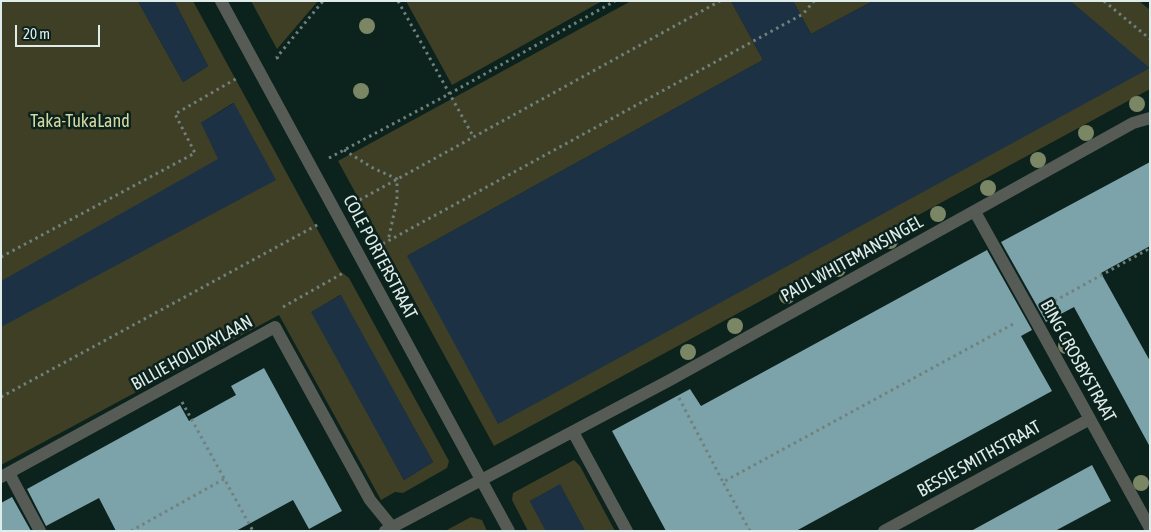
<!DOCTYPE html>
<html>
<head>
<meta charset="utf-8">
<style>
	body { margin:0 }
	#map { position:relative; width:1151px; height:532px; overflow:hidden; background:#0c221d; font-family:"Asap Condensed",sans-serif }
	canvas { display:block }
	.frame { position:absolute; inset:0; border:2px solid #dfece9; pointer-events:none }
	.scale { position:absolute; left:15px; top:25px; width:85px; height:22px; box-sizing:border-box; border:2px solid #dfece9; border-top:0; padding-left:6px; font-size:15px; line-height:18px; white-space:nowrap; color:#dfece9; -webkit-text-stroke:4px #0c221d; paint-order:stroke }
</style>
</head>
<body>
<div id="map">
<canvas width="1151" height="532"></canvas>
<div class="frame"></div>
<div class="scale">20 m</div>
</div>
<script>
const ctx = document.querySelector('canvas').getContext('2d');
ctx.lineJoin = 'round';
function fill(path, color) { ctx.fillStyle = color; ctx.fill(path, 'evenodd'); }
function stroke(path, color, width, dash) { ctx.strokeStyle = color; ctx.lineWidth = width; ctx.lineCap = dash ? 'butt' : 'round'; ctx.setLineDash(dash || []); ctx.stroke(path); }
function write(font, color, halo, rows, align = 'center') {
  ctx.font = font + ' "Asap Condensed",sans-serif'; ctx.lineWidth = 5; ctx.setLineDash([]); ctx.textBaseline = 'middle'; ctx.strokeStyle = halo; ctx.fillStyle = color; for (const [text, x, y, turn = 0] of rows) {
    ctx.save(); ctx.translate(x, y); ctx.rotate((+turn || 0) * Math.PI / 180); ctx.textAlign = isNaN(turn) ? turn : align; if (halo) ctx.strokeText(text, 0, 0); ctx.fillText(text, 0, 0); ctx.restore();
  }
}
const green = new Path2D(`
	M1,1H138L183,82L208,66L174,1H193L340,271L349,278L449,461L447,468L403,493L395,492L381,500L279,315L1,465ZM233,103L275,179L201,123ZM340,295L433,462L404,480L312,312Z
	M251,1H318L277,49Z
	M406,1H602L452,85Z
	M631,1H731L763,60L407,256L1149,68L1070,1H1139L1150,10V89L494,446L338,161Z
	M793,1H873L811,34Z
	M574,460L580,466L615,531H585L560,485L530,501L546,531H528L512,500L513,493Z
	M471,517L482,520L487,531H445Z`);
const water = new Path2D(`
	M138,1H174L208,66L183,82Z
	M731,1H793L811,34L873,1H1070L1150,68L498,424L407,256L763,60Z
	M234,103L276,180L1,327V281L218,159L201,123Z
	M341,295L433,462L404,480L311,312Z
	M560,484L585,531H546L530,501Z`);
const building = new Path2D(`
	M1150,162V246L1101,273L1150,361V447L1074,307L1046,322L1001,242Z
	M987,250L1032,330L1021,336L1052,391L796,531H666L612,431L690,389L701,406Z
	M264,368L342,511L309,529L293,500L236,531H116L99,498L46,526L27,489L180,405L189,421L236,395L231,386Z
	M1092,465L1111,501L1055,531H971Z
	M12,497L31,531H1V503Z`);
const path = new Path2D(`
	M398,1L473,136
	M1104,1L1150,39
	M278,59L277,57L323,1
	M344,150L373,168L397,179V200L388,241
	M329,158L449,94L615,1
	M354,203L720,1
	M377,247L803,14L814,1
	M1,257L195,153L175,114L239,77
	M1049,304L1147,250L1150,254
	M283,307L345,272
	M1,397L319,224
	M679,398L723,482
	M182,402L253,531
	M131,531L224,479
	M750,531L723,482L1015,323`);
const pedestrian = new Path2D(`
	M1,477L275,327L370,500L392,527`);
const minor = new Path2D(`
	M221,1L509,531
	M975,212L1032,314L1150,528
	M573,432L627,531
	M9,473L40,531
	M385,531L670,380L1133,123L1150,118
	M884,531L1090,419`);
const trees = [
	[367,26],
	[361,91],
	[1137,104],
	[1086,133],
	[1038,160],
	[988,188],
	[938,214],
	[890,241],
	[838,269],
	[787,296],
	[735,326],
	[1066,346],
	[688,352],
	[1141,483]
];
const parkNames = [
	["Taka-TukaLand",80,121]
];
const streetNames = [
	["COLE PORTERSTRAAT",380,257,62],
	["PAUL WHITEMANSINGEL",852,259,-29],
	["BILLIE HOLIDAYLAAN",192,353,-29],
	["BING CROSBYSTRAAT",1078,361,61],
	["BESSIE SMITHSTRAAT",979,459,-29]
];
fill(green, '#3e3f25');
fill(water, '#1c3244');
fill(building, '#7ca2aa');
stroke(path, '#70817d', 3, [2.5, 4]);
stroke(pedestrian, '#565c55', 12);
stroke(minor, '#565c55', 12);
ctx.fillStyle = '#7b8665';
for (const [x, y] of trees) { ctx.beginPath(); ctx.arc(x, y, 8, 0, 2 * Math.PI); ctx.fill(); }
write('18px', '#d5d8a0', '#0c221d', parkNames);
write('18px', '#dfece9', '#0c221d', streetNames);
</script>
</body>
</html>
